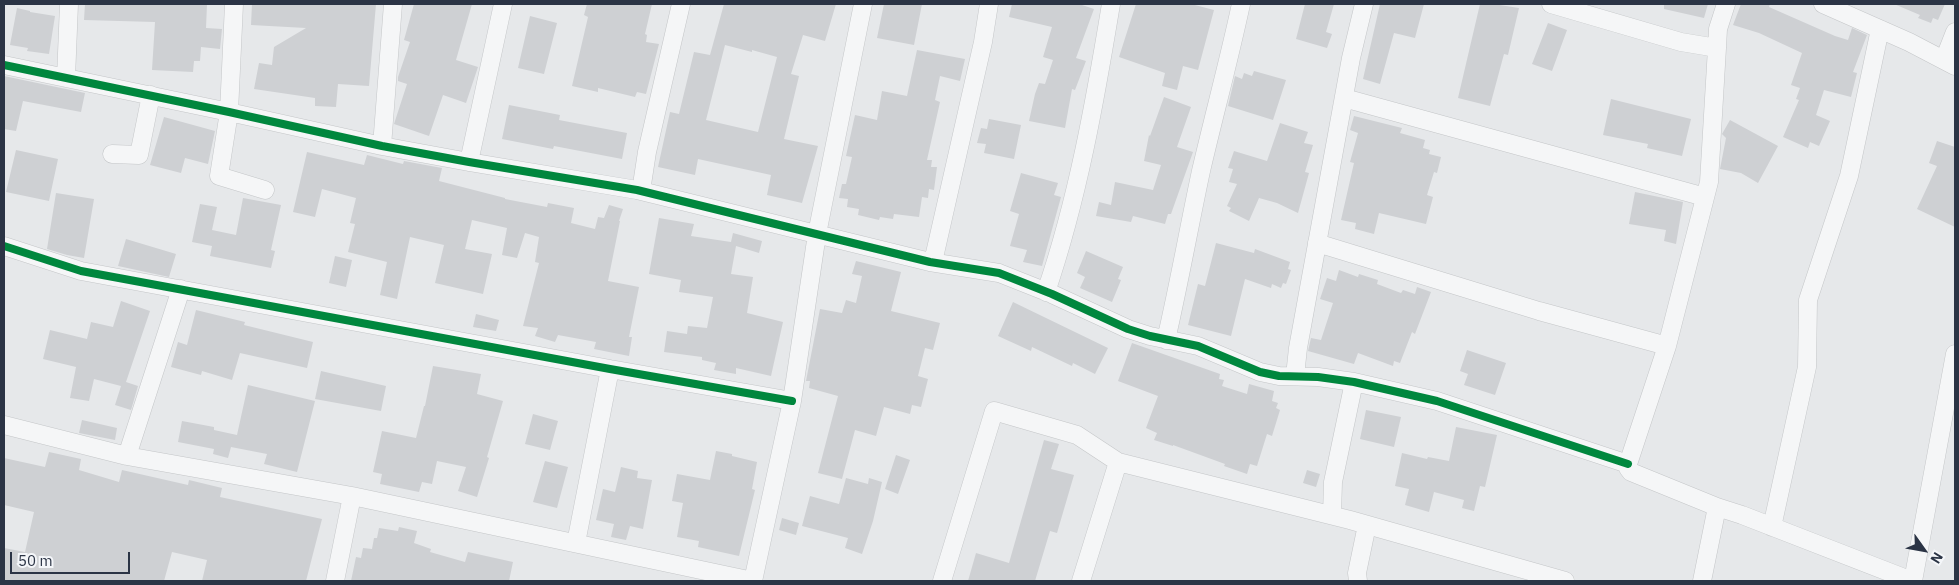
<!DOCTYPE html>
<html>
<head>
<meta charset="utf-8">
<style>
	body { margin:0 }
	#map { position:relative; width:1959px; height:585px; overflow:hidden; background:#e6e8ea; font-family:"IBM Plex Sans",sans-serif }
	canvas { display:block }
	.frame { position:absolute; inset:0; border:5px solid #2b3445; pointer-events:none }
	.north { position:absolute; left:1899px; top:525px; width:50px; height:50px; -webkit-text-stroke:4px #f4f6f9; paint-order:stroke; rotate:122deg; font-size:14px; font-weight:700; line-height:20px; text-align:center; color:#2b3445 }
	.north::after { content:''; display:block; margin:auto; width:18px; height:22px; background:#2b3445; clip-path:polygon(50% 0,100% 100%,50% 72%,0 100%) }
	.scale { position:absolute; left:10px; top:552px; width:120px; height:22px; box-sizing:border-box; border:2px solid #2b3445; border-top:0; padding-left:6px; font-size:15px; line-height:18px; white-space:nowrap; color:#2b3445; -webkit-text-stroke:4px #f4f6f9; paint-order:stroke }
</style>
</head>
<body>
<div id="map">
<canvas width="1959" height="585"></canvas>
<div class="frame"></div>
<div class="north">N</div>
<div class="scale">50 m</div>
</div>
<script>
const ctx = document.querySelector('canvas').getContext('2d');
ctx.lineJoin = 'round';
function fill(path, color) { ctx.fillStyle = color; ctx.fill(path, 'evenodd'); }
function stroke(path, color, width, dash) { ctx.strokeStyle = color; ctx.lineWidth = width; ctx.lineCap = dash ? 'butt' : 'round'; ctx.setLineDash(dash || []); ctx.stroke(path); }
const building = new Path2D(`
	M85,4H207L206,28L222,29L220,49L201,47L200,61H194L193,72L152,70L155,22L84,20Z
	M252,4H376L369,86L338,84L336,107L315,106V98L254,89L259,63L272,65L274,47L306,28L251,25Z
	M414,4H472L456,60L478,67L466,103L443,95L429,136L394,124L407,84L398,81V77L410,42L404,40Z
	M587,4H652L645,34L647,35L646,42L659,44L646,94L637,92L635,97L598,88V92L572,86L588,17L584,15Z
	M724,4H836L825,41L803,35L791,74L799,76L784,139L818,146L802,203L767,195L771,175L698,159L695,175L658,167L670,112L679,114L694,52L710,55ZM725,45L752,52V50L777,57L758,132L706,120Z
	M884,4H922L914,45L877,38Z
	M1012,4H1079L1094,9L1076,58L1086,61L1075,90L1072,89L1065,128L1029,121L1035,94L1039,83L1045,84L1053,60L1043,57L1052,27L1009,17Z
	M1136,4H1191L1214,10L1198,70L1183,66L1177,90L1162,86L1165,73L1119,57Z
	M1305,4H1334L1326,32L1332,34L1327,48L1296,39Z
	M1380,4H1424L1415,38L1394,33L1380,84L1363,79Z
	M1480,4H1493L1519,8L1508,55L1504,54L1490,106L1458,98Z
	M1664,4H1708L1704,18L1664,9Z
	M1741,4H1770L1769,7L1835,36L1848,40L1852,28L1867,35L1853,72L1857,73L1851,97L1824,90L1816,115L1830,121L1819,146L1810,142L1808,148L1783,137L1799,100L1796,99L1800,88L1791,85L1802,53L1759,33L1733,25Z
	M1894,4H1945L1938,20L1933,18L1931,23L1918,18L1920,15Z
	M17,8L30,11V12L55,16L49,54L27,51L28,48L10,45Z
	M530,16L557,23L544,74L518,68Z
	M1548,23L1567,30L1552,71L1532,64Z
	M917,50L965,59L960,81L940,76L935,100L940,102L927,160H932L931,167H937L934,190L929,189L928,198L922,197L919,217L894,214L893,219L880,217L879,220L858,215L859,209L847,207L848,199L839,198L842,184H846L852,157L846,156L855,115L877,120L882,91L907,96Z
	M1254,71L1286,80L1273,120L1228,106L1235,76L1242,79L1244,73L1252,76Z
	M4,76L85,93L81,112L23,101L16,131L4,129Z
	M1164,97L1191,107L1177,147L1193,152L1171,214H1168L1165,224L1133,216L1131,222L1096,216L1099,202L1111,205L1115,182L1153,190L1161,165L1144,161L1149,135L1150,136Z
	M1611,99L1691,119L1682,156L1647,148L1648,144L1603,135Z
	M509,105L560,115L559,120L627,133L622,159L554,146L553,149L502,139Z
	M1354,116L1402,128L1400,133L1425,140L1423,148L1430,150L1429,154L1441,157L1437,173L1434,172L1427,195L1433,197L1426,224L1379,213L1374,234L1355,229L1356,223L1341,220L1354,163L1350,162L1358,133L1350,130Z
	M164,117L215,131L208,164L185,158L181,173L150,165Z
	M989,119L1021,125L1014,159L984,153L986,144L977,143L981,128L987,129Z
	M1730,120L1778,146L1758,183L1741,173L1720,169L1726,138L1722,134Z
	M1280,123L1308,132L1304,143L1313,145L1305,172L1309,173L1298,213L1277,203L1259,198L1249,221L1229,211L1231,208L1227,206L1237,184L1229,182L1233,169L1228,168L1234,151L1267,161Z
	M1937,141L1955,147V227L1917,209L1937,166L1929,163Z
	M16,150L58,159L49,201L6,192Z
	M307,152L364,165L367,155L403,164L404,161L442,168L439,181L505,198V199L547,207L548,203L574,208L571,223L595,229L598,217L604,218L609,205L623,209L619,221H620L608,281L639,287L629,337H632L629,356L594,349L596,342L558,335L555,342L535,336L538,328L523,326L539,263L535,262L539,237L525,233L517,258L502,255L507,228L472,220L465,249L492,254L483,294L435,283L444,245L410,237L397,299L380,295L387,262L348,252L355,224L350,223L356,198L322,189L315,217L293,212Z
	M1021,173L1058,183L1054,195L1061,197L1042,266L1023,262L1027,250L1010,246L1019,214L1010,211Z
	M1635,192L1683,202L1676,244L1664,241L1666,230L1629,224Z
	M56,193L94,199L84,258L67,255L47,249Z
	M243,198L281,205L271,250L275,251L271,268L210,256L212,246L192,242L200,204L217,207L212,230L236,235Z
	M659,218L694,224L691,236L731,242L733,233L762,241L759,253L736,246L731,274L753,277L747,313L783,322L771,376L736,368V374L714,370L716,363L702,360V357L664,352L667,331L687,334L688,326L707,328L713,297L679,292L681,280L649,274Z
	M126,239L176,254L169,277L118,266Z
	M1216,243L1254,253L1255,249L1290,262L1288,269L1291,270L1286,284L1283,283L1281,288L1272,284L1271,288L1245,279L1231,336L1188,325L1198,284L1205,286Z
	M1086,251L1123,267L1118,279L1121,280L1112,302L1080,288L1085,277L1077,273Z
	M335,256L352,260L346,287L329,283Z
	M856,261L901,272L891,311L940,323L933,350L925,348L918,376L928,379L921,407L912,405L910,414L884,407L876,436L855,430L842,479L818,473L838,396L809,388L810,381H806L820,309L842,313L846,300L856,303L862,276L852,274Z
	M1339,270L1358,277L1359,274L1378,280L1377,284L1401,293L1403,290L1415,294L1417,287L1431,292L1415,334L1412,332L1400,363L1394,361L1393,366L1358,353L1354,364L1308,351L1311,338L1321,340L1333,303L1320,299L1327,278L1336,281Z
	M121,301L150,311L126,382L138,386L131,410L115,405L121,386L94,379L89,401L70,398L76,367L43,359L50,330L87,339L91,322L113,327Z
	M1013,302L1108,348L1095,374L1073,363L1072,366L1032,347L1031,351L998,336Z
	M196,310L245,322L244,325L313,342L307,368L240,353L232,380L202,371L201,375L171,367L178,342L187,345Z
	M476,314L499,320L496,331L473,327Z
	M1132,343L1220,374L1219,379L1224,380L1222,386L1247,394L1249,384L1274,391L1272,401L1278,403L1276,408L1280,410L1272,436L1267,434L1257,466L1250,464L1247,474L1224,466L1225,464L1173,445V446L1154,440L1157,433L1146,428L1158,396L1118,381Z
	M1467,350L1506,363L1495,395L1464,385L1468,374L1460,371Z
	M433,366L481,374L477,394L503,401L487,457L489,458L477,497L458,491L466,467L437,461L432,484L422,482L419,492L380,484L382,474L373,472L382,431L416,438L424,406H425Z
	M321,371L386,386L381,411L315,399Z
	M248,385L315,401L297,472L264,464L267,454L231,447L228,458L213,454L214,449L178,442L182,421L214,427V430L237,435Z
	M1366,410L1401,417L1394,447L1360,439Z
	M533,414L558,421L550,450L525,444Z
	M82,420L117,428L115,440L79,433Z
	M1456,427L1497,435L1485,487L1480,486L1474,511L1462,508L1464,500L1434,492L1429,512L1405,505L1409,489L1395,486L1402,453L1427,459L1428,457L1449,461Z
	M1044,440L1059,444L1051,469L1074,475L1057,533L1050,531L1035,581H968L976,553L1009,563Z
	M716,451L732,454V456L757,462L752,489L755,490L739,556L698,547L699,541L677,537L683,503L672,501L677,474L710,480Z
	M49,452L81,459L79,470L119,482L122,470L188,485L189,480L222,488L220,497L322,519L306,581H202L207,560L172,552L164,581H4V548L25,552L34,512L4,505V458L45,467Z
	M896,455L910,460L898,494L885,489Z
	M545,461L568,467L557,508L533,502Z
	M621,467L638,471L637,478L652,480L643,529L630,526L626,540L611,537L614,524L596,520L603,489L615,492Z
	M1307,470L1320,474L1316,487L1303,483Z
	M846,478L868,484L869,478L882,482L873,521L862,554L845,548L848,538L802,526L810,496L839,504Z
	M782,518L799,523L796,535L779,530Z
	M399,527L417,531L414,543L431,549L430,552L465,562L468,552L513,562L509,581H351L356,557L361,558L363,548L372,549L374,538H377L379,528L398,531Z`);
const minor = new Path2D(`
	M234,4L229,112L219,176L265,190
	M1551,4L1681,42L1717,48L1709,182L1667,346L1628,464V468L1631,472L1717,507L1702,581
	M1823,4L1909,42L1955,66
	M1717,48L1718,29L1726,4
	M1944,60L1955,32
	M4,65L229,112L382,146L469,162L637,190L930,262L999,273L1052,294L1128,329L1150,336L1198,346L1260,372L1279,376L1318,377L1354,382L1437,401L1628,464
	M66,78L69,4
	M1344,98L1705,197
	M382,146L393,4
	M112,154L139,155L151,95
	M469,162L503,4
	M641,191L647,152L681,4
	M1317,243L1539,311L1667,346
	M4,246L81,271L610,369L792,401
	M933,262L983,42L989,4
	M1046,292C1078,198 1095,101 1111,4
	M1166,340C1179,284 1189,227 1201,171C1214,115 1229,60 1241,4
	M1295,376L1298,348L1351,58L1364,4
	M4,425L127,456L352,496L753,581
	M127,456L181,289
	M1717,507L1742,515L1912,581
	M1332,515L1333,482L1354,382
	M1772,527L1807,367L1808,300L1849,176L1880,29
	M576,543L610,369
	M335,581L352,496
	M753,581L792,401L817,234L863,4
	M942,581L994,411L1077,435L1118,462L1350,520L1565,581
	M1081,581L1118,462
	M1358,581L1357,573L1367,525
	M1913,581L1955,354`);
const cycleway = new Path2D(`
	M4,65L229,112L382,146L469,162L637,190L930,262L999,273L1052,294L1128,329L1150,336L1198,346L1260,372L1279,376L1318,377L1354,382L1437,401L1628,464
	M4,246L81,271L610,369L792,401`);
fill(building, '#ced0d3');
stroke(minor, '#c4c6c8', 19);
stroke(minor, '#f5f6f7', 18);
stroke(cycleway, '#00873e', 8);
</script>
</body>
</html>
